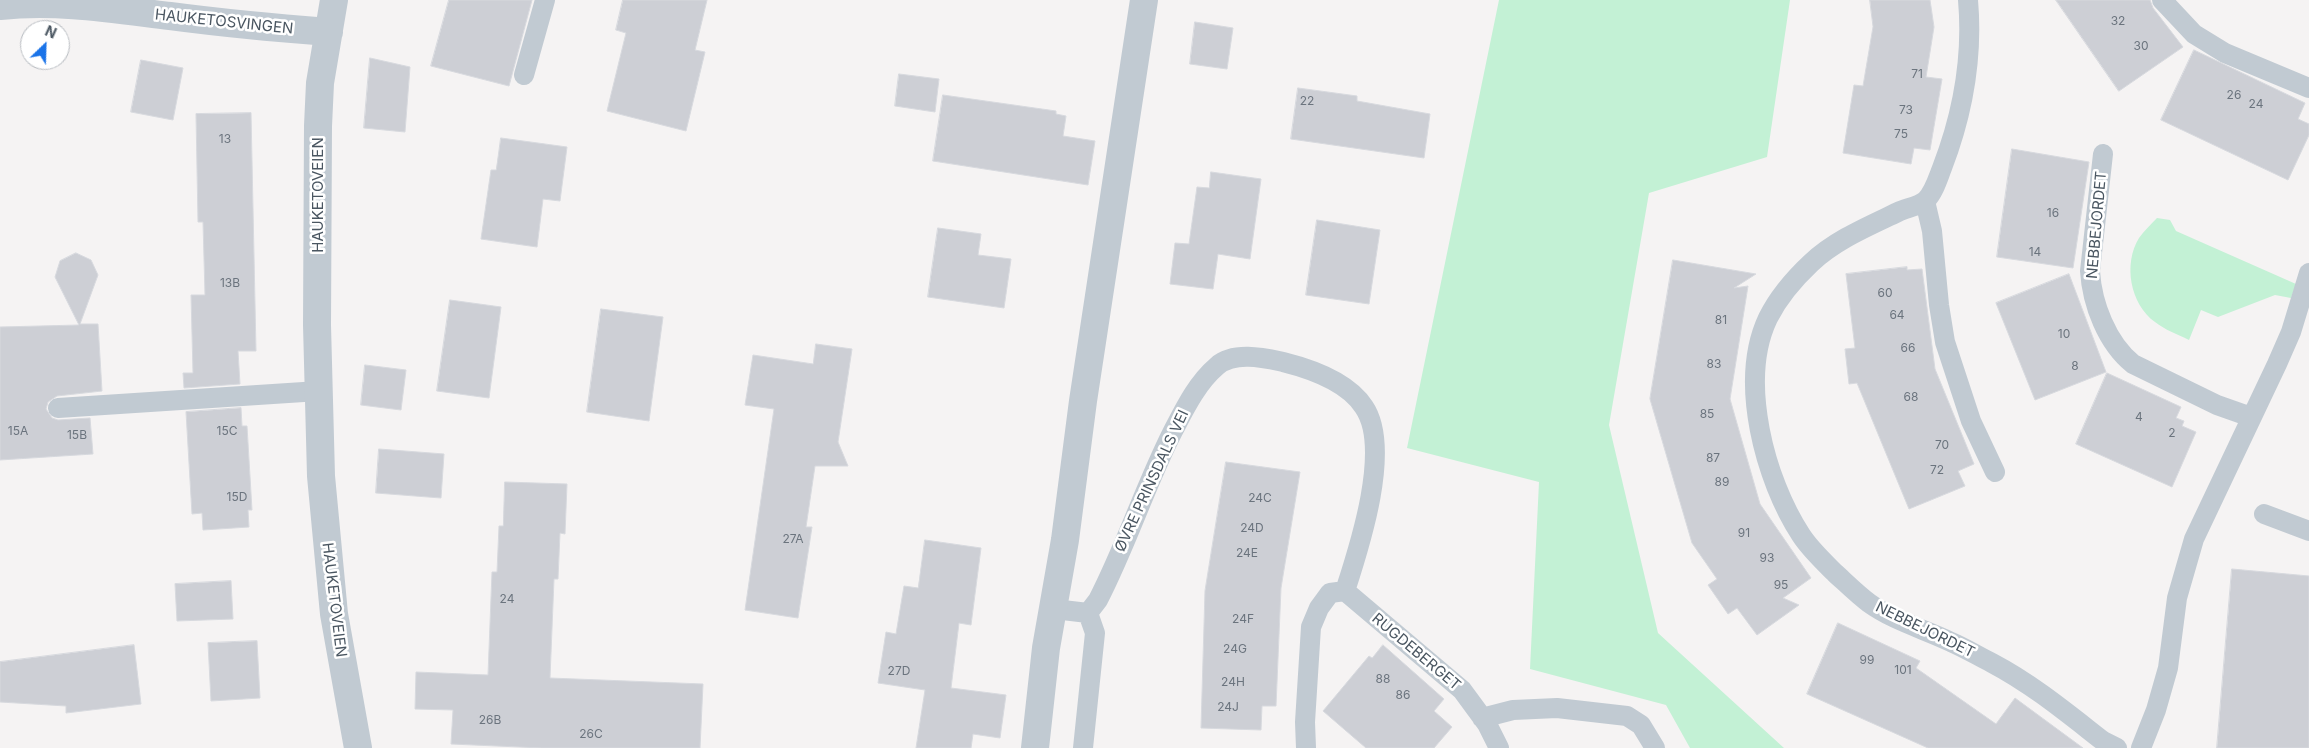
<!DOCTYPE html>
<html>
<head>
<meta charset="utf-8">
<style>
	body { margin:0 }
	#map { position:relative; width:2309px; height:748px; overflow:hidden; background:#f5f3f3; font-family:Inter,sans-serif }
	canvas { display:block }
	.north { position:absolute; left:20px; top:20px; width:50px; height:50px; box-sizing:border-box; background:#fff; border:1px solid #b7bbc0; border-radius:50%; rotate:24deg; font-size:14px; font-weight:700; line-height:20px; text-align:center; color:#4a5661 }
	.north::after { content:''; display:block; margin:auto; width:18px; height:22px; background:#1a73e8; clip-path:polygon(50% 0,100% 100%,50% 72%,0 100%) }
</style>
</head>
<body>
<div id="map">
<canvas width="2309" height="748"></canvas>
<div class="north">N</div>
</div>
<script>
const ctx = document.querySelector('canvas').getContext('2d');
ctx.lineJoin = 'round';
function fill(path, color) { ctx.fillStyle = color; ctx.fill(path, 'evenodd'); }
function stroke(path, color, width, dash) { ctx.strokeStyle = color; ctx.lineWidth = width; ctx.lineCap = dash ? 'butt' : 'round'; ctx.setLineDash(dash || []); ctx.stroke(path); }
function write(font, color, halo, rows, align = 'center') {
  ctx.font = font + ' Inter,sans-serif'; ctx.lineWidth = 5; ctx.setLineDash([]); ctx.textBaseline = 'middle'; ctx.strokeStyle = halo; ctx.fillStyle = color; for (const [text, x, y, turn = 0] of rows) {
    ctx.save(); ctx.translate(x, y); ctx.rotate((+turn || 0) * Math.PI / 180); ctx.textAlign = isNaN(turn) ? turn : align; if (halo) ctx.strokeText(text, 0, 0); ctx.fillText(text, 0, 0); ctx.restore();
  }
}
const green = new Path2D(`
	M1499,0H1790L1767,157L1649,193L1609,425L1658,633L1784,748H1690L1666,705L1530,669L1539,482L1407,448Z
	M2157,218L2170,220L2176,231L2296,284L2291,298L2275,295L2218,317L2201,310L2189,340C2177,334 2165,330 2155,322C2130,304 2123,264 2139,238C2144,231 2151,224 2157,218Z`);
const building = new Path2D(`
	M449,0H532L509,86L431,66Z
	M623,0H707L695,50L705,52L686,131L607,111L626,33L616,30Z
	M1870,0H1930L1934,27L1926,77L1942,79L1930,150L1914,148L1911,164L1843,153L1854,85L1863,86L1873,27Z
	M2056,0H2150L2153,8L2183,47L2119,91Z
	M1195,22L1233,28L1227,69L1190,64Z
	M2194,50L2305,103L2298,119L2309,124V135L2288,180L2161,120Z
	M370,58L410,67L405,132L364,128Z
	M141,60L183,68L173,120L131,112Z
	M899,74L939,79L935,112L895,106Z
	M1298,88L1357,96V101L1430,114L1424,158L1291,139Z
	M943,95L1056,111V114L1066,116L1063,136L1095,141L1088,185L933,161Z
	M251,113L256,351H238L240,384L184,388L183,373H193L191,295H205L203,222H198L196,114Z
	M501,138L567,147L560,201L543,199L537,247L481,239L491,170H496Z
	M2012,149L2089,162L2073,268L1997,257Z
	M1211,172L1261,179L1250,259L1218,254L1213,289L1170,284L1175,243L1189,244L1197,187L1209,188Z
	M1317,220L1380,230L1369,304L1306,295Z
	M938,228L981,234L978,255L1011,259L1004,308L928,297Z
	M76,253L91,260L98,275L80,324H98L102,391L57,396L48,402L46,409L52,418L58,420L90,418L93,454L0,460V327L79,325L55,277L60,261Z
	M1673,260L1756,274L1734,288L1748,286L1730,399L1760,504L1811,578L1783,598L1799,605L1757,635L1737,608L1728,614L1708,585L1717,579L1692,543L1650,399Z
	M1907,267V270L1922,269L1935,369L1974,464L1958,471L1965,486L1909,509L1857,383L1849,384L1845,349L1855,348L1846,274Z
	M2069,274L2106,372L2035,400L1996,303Z
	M450,300L501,307L489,398L437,391Z
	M601,309L663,317L649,421L587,412Z
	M816,344L852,349L838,442L848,466H815L806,527H812L798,618L745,610L774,409L745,405L753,355L813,364Z
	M365,365L406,370L401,410L361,405Z
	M2107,373L2181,407L2176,418L2184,421L2182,426L2196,432L2172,487L2076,444Z
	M241,408L242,426H247L252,510H248L249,527L203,530L202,513L192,514L186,412Z
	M379,449L444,454L441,498L376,493Z
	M1226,462L1300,472L1281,588L1276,706H1262L1261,730L1201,728L1205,591Z
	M505,482L567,484L565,534L560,533L558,579H554L550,678L703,684L700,748H542L451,744L453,710L415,709L416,672L488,675L492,572H497L499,526H503Z
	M925,540L981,548L971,625L959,623L951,688L1006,695L1000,738L973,734L971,748H916L925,690L878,683L886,632L896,634L904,586L918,588Z
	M2232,569L2309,576V748H2217Z
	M231,581L233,619L177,621L175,584Z
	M1838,623L1920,661L1916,668L1996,724L2015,698L2083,748H1928L1807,694Z
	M257,641L260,698L211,701L208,643Z
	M134,645L141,704L66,713V706L0,702V662Z
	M1383,645L1444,699L1434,711L1452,727L1434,748H1366L1323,711L1369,656L1372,658Z`);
const lane = new Path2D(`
	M1968,0C1973,57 1962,116 1942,168C1938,178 1934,192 1926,200C1920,206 1906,208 1898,212C1869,226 1835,240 1811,263C1795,278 1778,298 1768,318C1738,381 1765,480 1801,535C1810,549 1824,562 1835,573C1846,583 1857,594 1869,603C1894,621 1924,629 1951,642C1965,648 1978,656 1992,663C2032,684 2067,713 2103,741L2117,748
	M2162,0L2194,34L2225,53L2309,88
	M524,75L545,0
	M2103,154L2090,271C2092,304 2107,343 2133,364L2217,405L2251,417
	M1925,201L1932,231L1939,305L1945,342L1971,421L1995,472
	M58,408L319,391
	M2264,514L2309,531
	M1345,591L1462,690L1487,724L1499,748
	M1054,609L1088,613L1098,600C1126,546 1145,486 1173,431C1185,408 1197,383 1217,366C1234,351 1264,358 1283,362C1311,369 1348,382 1364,407C1392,448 1359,548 1345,591L1330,593L1319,608L1311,627L1305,722L1306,748
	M1482,718L1513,710L1557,708L1627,716L1641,725L1655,748
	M1083,748L1095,633L1088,613
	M2141,748L2156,710L2168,668L2177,598L2194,539L2277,364L2291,332L2309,273`);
const street = new Path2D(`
	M334,0L320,83L318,126L317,325L321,476L334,614L358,748
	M0,6C58,0 112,9 170,16C223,23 276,28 329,32
	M1035,748L1046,648L1065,540L1083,401L1144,0`);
const numberNames = [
	["32",2118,21],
	["30",2141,46],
	["71",1917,74],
	["26",2234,95],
	["22",1307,101],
	["24",2256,104],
	["73",1906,110],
	["75",1901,134],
	["13",225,139],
	["16",2053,213],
	["14",2035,252],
	["13B",230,283],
	["60",1885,293],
	["64",1897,315],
	["81",1721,320],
	["10",2064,334],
	["66",1908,348],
	["83",1714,364],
	["8",2075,366],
	["68",1911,397],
	["85",1707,414],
	["4",2139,417],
	["15A",18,431],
	["15C",227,431],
	["2",2172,433],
	["15B",77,435],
	["70",1942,445],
	["87",1713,458],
	["72",1937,470],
	["89",1722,482],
	["15D",237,497],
	["24C",1260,498],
	["24D",1252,528],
	["91",1744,533],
	["27A",793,539],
	["24E",1247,553],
	["93",1767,558],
	["95",1781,585],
	["24",507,599],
	["24F",1243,619],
	["24G",1235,649],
	["99",1867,660],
	["101",1903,670],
	["27D",899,671],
	["88",1383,679],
	["24H",1233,682],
	["86",1403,695],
	["24J",1228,707],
	["26B",490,720],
	["26C",591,734]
];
const streetNames = [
	["HAUKETOSVINGEN",224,22,6],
	["HAUKETOVEIEN",318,195,-90],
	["NEBBEJORDET",2097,225,-85],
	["ØVRE PRINSDALS VEI",1152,481,-65],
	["HAUKETOVEIEN",334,600,83],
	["NEBBEJORDET",1925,630,26],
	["RUGDEBERGET",1416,652,40]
];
fill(green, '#c3f1d5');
fill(building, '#cdcfd5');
stroke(building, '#d7d9de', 1);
stroke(lane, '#c1cad2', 20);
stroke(street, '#c1cad2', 28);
write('12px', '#6b747e', null, numberNames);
write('15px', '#4a5661', '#fff', streetNames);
</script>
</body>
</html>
